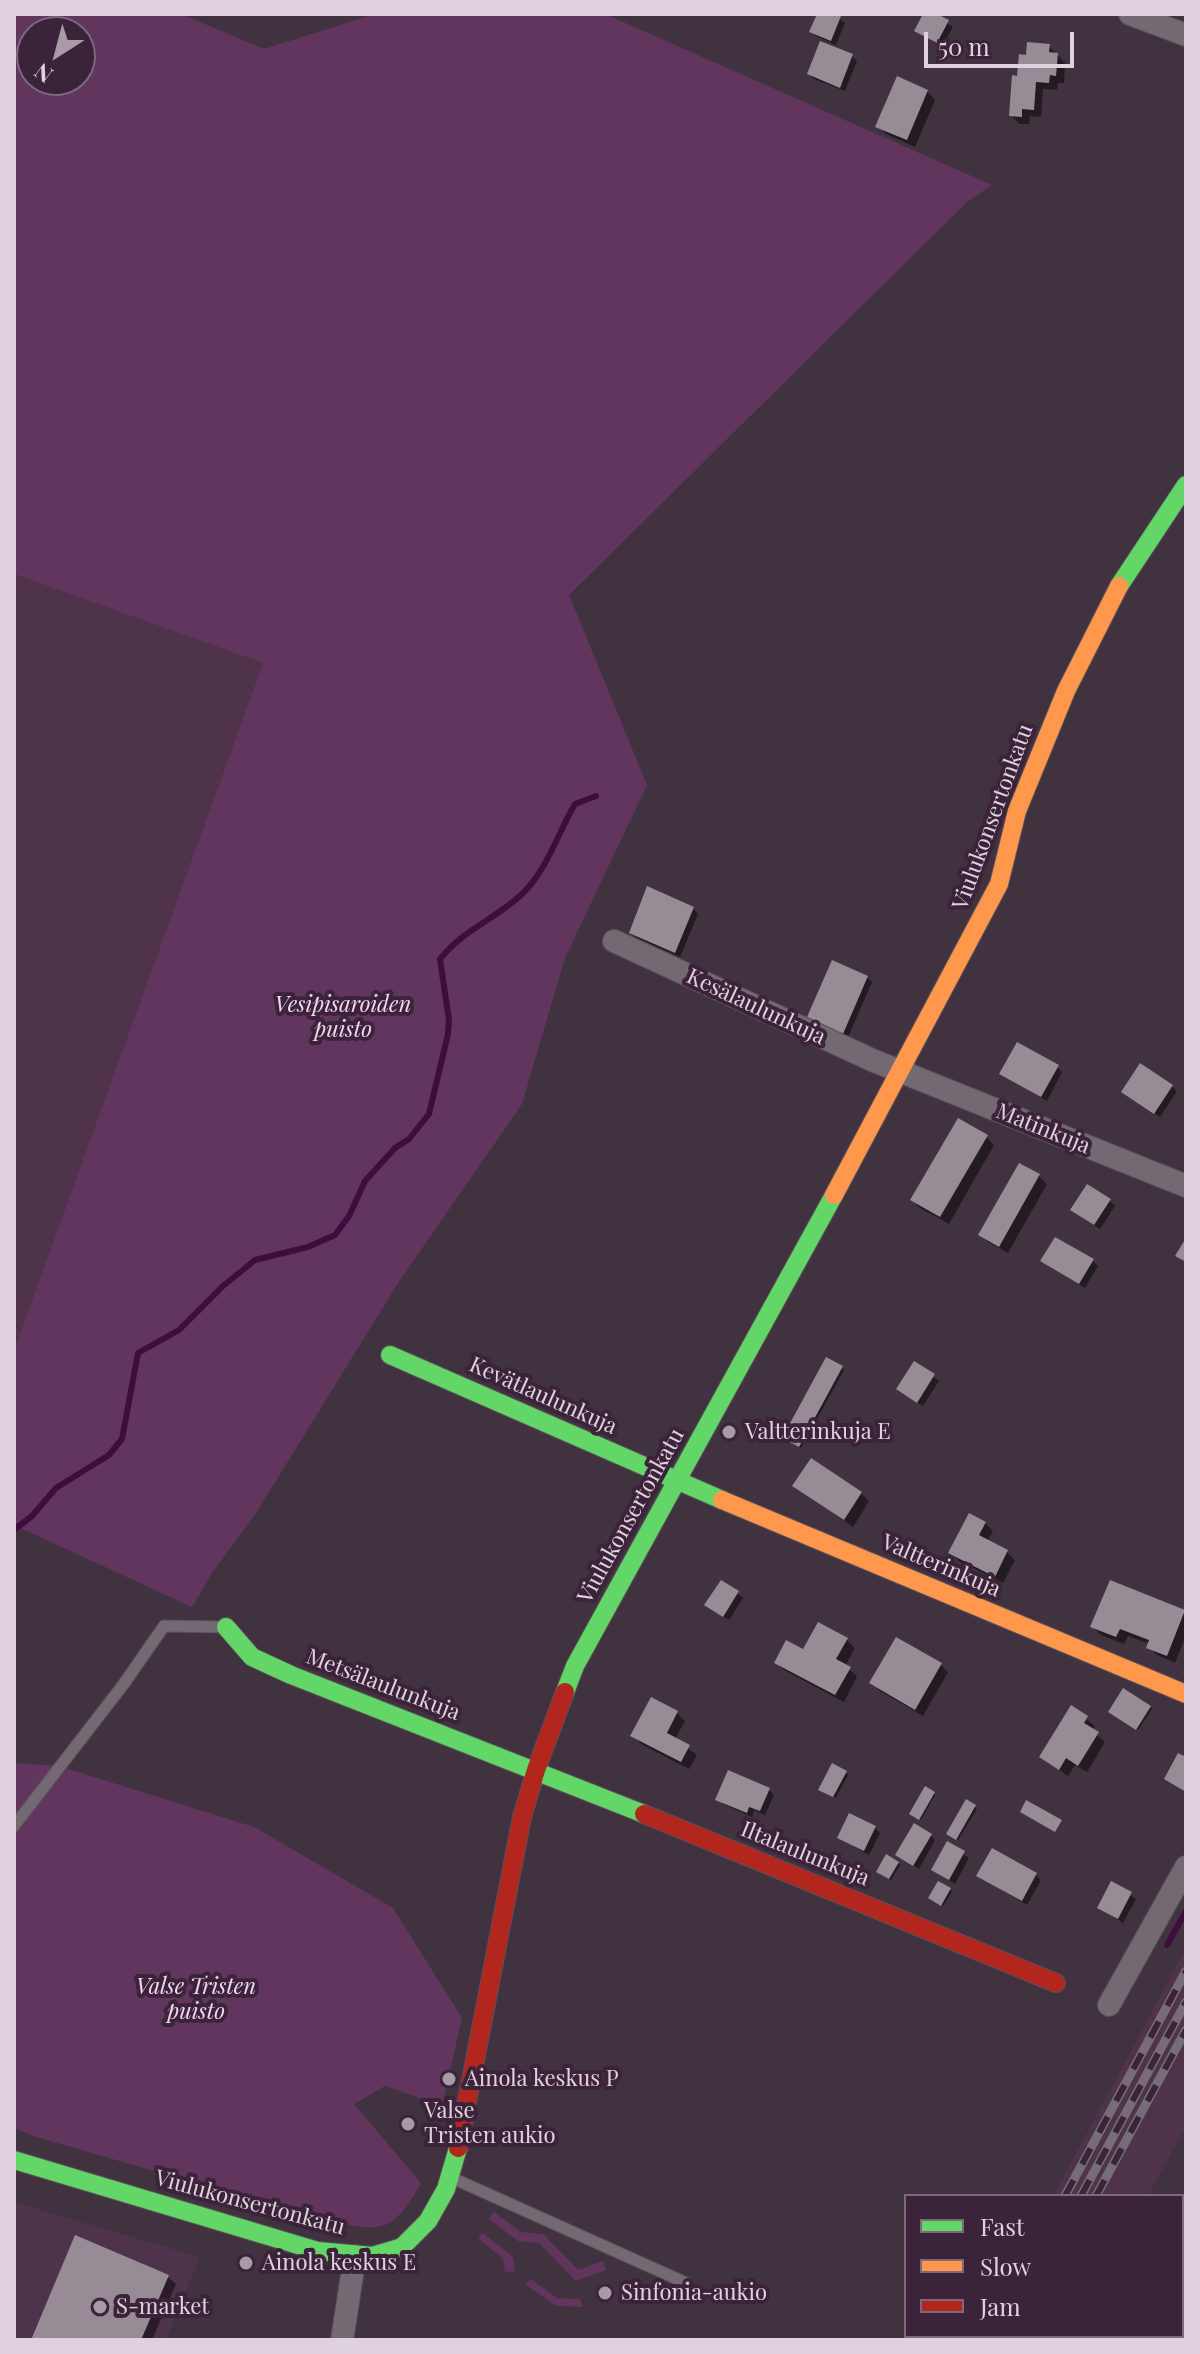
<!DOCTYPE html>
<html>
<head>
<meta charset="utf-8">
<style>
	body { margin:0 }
	#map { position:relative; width:1200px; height:2354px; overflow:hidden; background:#40333f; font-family:"Playfair Display",serif }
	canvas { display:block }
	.frame { position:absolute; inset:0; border:16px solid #e0d1de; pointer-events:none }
	.legend { position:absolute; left:904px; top:2194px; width:280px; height:144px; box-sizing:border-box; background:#3b2439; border:2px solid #7d697b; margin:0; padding:10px 14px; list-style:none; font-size:24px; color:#e0d1de }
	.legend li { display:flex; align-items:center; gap:16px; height:40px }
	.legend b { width:40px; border:2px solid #7d697b }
	.north { position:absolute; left:16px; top:16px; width:80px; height:80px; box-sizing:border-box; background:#3b2439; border:2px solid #7d697b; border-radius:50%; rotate:216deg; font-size:22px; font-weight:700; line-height:32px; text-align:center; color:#e0d1de }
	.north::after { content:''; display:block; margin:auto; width:28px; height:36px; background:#a89aa6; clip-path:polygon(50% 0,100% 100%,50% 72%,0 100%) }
	.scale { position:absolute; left:924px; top:32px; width:150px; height:36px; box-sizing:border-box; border:4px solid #e0d1de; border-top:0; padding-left:10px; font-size:24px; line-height:28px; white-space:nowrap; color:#e0d1de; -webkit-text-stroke:6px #3b2439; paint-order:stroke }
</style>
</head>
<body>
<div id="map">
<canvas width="1200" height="2354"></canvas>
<div class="frame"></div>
<ul class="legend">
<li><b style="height:10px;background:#63d668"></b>Fast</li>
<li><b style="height:10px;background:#ff974d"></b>Slow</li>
<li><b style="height:10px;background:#b3261e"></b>Jam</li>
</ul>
<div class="north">N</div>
<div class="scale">50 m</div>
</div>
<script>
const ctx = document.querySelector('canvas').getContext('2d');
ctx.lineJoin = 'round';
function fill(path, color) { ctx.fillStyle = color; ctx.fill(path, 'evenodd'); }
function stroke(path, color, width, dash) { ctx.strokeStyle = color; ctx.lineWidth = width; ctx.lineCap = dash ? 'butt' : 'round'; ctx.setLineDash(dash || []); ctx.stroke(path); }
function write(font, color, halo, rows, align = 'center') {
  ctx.font = font + ' "Playfair Display",serif'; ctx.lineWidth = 8; ctx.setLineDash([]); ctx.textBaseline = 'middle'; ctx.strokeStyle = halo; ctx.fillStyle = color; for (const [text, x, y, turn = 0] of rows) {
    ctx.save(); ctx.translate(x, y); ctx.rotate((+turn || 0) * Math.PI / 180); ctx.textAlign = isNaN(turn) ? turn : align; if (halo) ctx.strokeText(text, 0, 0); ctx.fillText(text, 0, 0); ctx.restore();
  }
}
const built = new Path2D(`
	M14,574L263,663L14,1350Z
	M1186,1948V2127L1148,2196H1053Z
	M14,2202L200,2257L166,2340H14Z
	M978,2336H1052L1050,2340H976Z`);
const green = new Path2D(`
	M14,14H181L264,49L375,14H605L992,185L967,202L569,595L647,785L565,958L522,1104L400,1280L256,1513L212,1573L192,1607L14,1525V1350L263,663L14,574ZM80,32V80H32V32Z
	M14,1763L59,1766L254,1827L393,1908L462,2018L442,2106L385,2086L354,2104L421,2183C391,2237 381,2230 325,2221L37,2137L14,2128Z
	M494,2212L521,2232L543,2234L578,2270L603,2261L606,2270L576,2281L539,2243L518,2241L489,2219Z
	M483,2233L513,2257L515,2271L505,2272L503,2259L478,2238Z
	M531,2279L557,2298L580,2299L583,2307L556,2306L525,2284Z`);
const shadow = new Path2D(`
	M819,14H831L845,23L836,45L816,36L811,31Z
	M925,14H932L953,27L942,47L916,31Z
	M1049,46L1065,63L1064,83H1058L1057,90L1043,89L1041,117L1030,116L1029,124H1019L1011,115L1019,78L1027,57Z
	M852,56L857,61L845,91L814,79L809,74Z
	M927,91L935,100L915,147L886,134L878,126Z
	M693,908L698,914L680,957L637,938L631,932Z
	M867,977L872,982L848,1037L814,1021L809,1016Z
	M1057,1067L1062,1072L1047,1101L1002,1074Z
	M1172,1086L1177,1091L1160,1117L1129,1096Z
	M986,1137L994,1145L949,1224L920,1208L912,1200Z
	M1039,1176L1047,1184L1008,1253L988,1242L980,1234Z
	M1110,1201L1115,1206L1100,1229L1078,1215Z
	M1043,1261H1093L1098,1266L1085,1288Z
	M914,1363L939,1381L923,1406L903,1394Z
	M842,1368L844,1370L801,1448L786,1440Z
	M795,1486L861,1493L869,1501L853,1527Z
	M985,1523L993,1531L987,1542L1007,1552L1015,1560L1003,1583L959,1561L951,1553Z
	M722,1582L743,1598L729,1620L712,1610Z
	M1184,1611L1186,1635L1175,1663L1157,1655L1149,1647L1150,1644L1128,1636L1124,1644L1101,1635L1093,1627Z
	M847,1640L855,1648L845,1666L857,1676L844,1702L784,1670L776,1662Z
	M940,1664L948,1672L923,1716L880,1691L872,1683Z
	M1150,1707L1152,1709L1138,1730L1112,1713Z
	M1072,1708L1095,1726L1092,1731L1105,1742L1087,1772L1075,1765L1068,1776L1041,1757Z
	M677,1713L685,1721L675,1739L697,1755L689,1769L641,1744L633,1735Z
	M846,1773L848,1775L836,1798L823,1791Z
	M769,1790L774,1795L765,1815L754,1810L752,1817L723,1804L718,1799Z
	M933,1793L935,1795L921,1820L913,1816Z
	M975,1807L977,1809L958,1840L951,1835Z
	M875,1828L880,1833L869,1855L840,1838Z
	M930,1835L935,1840L919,1869L898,1855Z
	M948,1844L969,1858L955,1884L933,1869Z
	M898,1863L900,1865L891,1880L880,1874Z
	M1036,1875L1041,1880L1027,1905L979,1876Z
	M1112,1883L1136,1899L1123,1923L1099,1907Z
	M950,1890L952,1892L943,1906L932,1900Z
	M167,2276L176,2284L152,2340H34Z`);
const stream = new Path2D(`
	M15,1529L32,1516L56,1488L109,1455L122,1439L138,1353L179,1330L223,1286L255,1260L308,1247L335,1235L349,1216L365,1181L395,1148L409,1139L429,1114L448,1034L449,1020L440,959C465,928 496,919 522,894C547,870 558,833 575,804L596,796
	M1167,1945L1186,1911`);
const building = new Path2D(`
	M817,14L841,16L831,41L809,32Z
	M923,14H937L949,20L937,43L914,31Z
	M820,41L853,54L840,88L807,74Z
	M1027,42L1050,44L1049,52L1058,53L1056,76L1050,75L1049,83L1036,82L1034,110L1022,109V117L1009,116L1012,75L1017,76L1019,54L1026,55Z
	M897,76L928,90L907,140L875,127Z
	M647,886L694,907L675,953L629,933Z
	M832,960L868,976L843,1034L807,1017Z
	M1017,1042L1059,1065L1041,1097L999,1074Z
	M1140,1063L1173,1085L1154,1114L1121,1092Z
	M958,1118L988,1135L940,1217L910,1200Z
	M1019,1163L1040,1174L999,1247L978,1235Z
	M1087,1184L1111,1199L1094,1225L1070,1210Z
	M1055,1237L1094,1259L1079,1284L1040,1261Z
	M1186,1238V1262L1175,1256Z
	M826,1357L843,1366L799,1447L782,1438Z
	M914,1361L935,1374L917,1403L896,1389Z
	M811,1458L862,1492L844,1520L792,1486Z
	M969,1513L986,1522L979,1535L1008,1550L995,1577L948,1553Z
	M721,1580L739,1591L723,1617L704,1605Z
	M1110,1580L1185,1610L1167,1656L1146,1648L1149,1640L1120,1629L1116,1637L1090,1627Z
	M818,1622L848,1638L836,1659L851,1667L835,1695L774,1663L786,1640L803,1649Z
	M896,1637L942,1663L915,1710L869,1683Z
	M1123,1688L1151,1706L1136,1730L1108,1712Z
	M651,1697L678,1711L667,1733L690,1745L681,1762L630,1736Z
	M1071,1705L1088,1716L1084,1723L1099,1732L1078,1766L1066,1758L1059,1770L1039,1757Z
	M1178,1753L1186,1757V1792L1164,1779Z
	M832,1763L847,1771L833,1797L818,1790Z
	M728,1770L770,1788L760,1811L749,1807L747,1813L715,1800Z
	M925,1786L935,1792L919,1820L909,1814Z
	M966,1799L976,1805L956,1840L946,1834Z
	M1026,1800L1062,1820L1055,1832L1020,1812Z
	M849,1813L876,1826L864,1851L837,1838Z
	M914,1823L932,1834L913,1866L895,1855Z
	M947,1841L965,1851L949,1880L931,1870Z
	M992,1848L1037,1873L1022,1901L976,1876Z
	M886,1854L899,1862L889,1879L876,1872Z
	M938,1881L951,1888L941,1906L928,1898Z
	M1111,1881L1132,1892L1118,1919L1097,1908Z
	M75,2235L169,2275L141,2340H31Z`);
const lane = new Path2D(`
	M14,1826L123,1685L164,1626L226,1627
	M450,2177L684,2282`);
const street = new Path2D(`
	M1130,14L1186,35
	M614,941L872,1060L1186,1186
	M1109,2005L1186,1867
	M342,2340L355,2256`);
const fast = new Path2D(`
	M1119,586L1186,485
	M390,1355L722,1500
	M226,1627L252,1657L291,1675L644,1814
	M565,1692L575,1666L834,1195
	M14,2160L318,2251L372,2256L402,2247L428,2221L446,2189L458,2148`);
const slow = new Path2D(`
	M834,1195L999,884L1017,811L1066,691L1119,586
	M722,1500L1186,1694`);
const jam = new Path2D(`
	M644,1814L1056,1983
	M458,2148L522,1817L536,1770L565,1692`);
const rail = new Path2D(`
	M1065,2196L1186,1971
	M1081,2196L1186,2002
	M1096,2196L1186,2030
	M987,2340L989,2336
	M1004,2340L1006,2336
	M1018,2340L1021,2336`);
const markers = [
	[729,1432,8,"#a89aa6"],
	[449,2079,8,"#a89aa6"],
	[408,2124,8,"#a89aa6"],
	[246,2263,8,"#a89aa6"],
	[605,2293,8,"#a89aa6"],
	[100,2307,8,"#a89aa6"]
];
const streetNames = [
	["Viulukonsertonkatu",993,817,-70],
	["Kesälaulunkuja",756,1007,25],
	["Matinkuja",1043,1129,22],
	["Kevätlaulunkuja",543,1396,24],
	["Viulukonsertonkatu",631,1516,-61],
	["Valtterinkuja",941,1566,23],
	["Metsälaulunkuja",383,1685,21],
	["Iltalaulunkuja",805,1854,22],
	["Viulukonsertonkatu",250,2203,15]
];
const parkNames = [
	["Vesipisaroiden",343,1005],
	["puisto",343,1030],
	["Valse Tristen",196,1987],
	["puisto",196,2012]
];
const poiNames = [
	["Valtterinkuja E",745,1432],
	["Ainola keskus P",465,2079],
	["Valse",424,2111],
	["Tristen aukio",424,2136],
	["Ainola keskus E",262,2263],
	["Sinfonia-aukio",621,2293],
	["S-market",116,2307]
];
fill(built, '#4e334b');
fill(green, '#62355f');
fill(shadow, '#0007');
stroke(stream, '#400c3e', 6);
fill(building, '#978c96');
stroke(lane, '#5b4f5a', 13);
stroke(street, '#5b4f5a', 24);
stroke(fast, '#5b4f5a', 20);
stroke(slow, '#5b4f5a', 20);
stroke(jam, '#5b4f5a', 20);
stroke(lane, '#736972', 11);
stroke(street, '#736972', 22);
stroke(fast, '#63d668', 18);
stroke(slow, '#ff974d', 18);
stroke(jam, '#b3261e', 18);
stroke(rail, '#776d75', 9);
stroke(rail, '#3b2439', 6, [18]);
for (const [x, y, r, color] of markers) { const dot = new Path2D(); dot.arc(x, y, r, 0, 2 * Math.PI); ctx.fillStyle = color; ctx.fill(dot); stroke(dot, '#3b2439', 3); }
write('22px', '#e0d1de', '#3b2439', streetNames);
write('italic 22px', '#f7d5f4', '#3b2439', parkNames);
write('22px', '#e0d1de', '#3b2439', poiNames, 'left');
</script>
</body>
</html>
